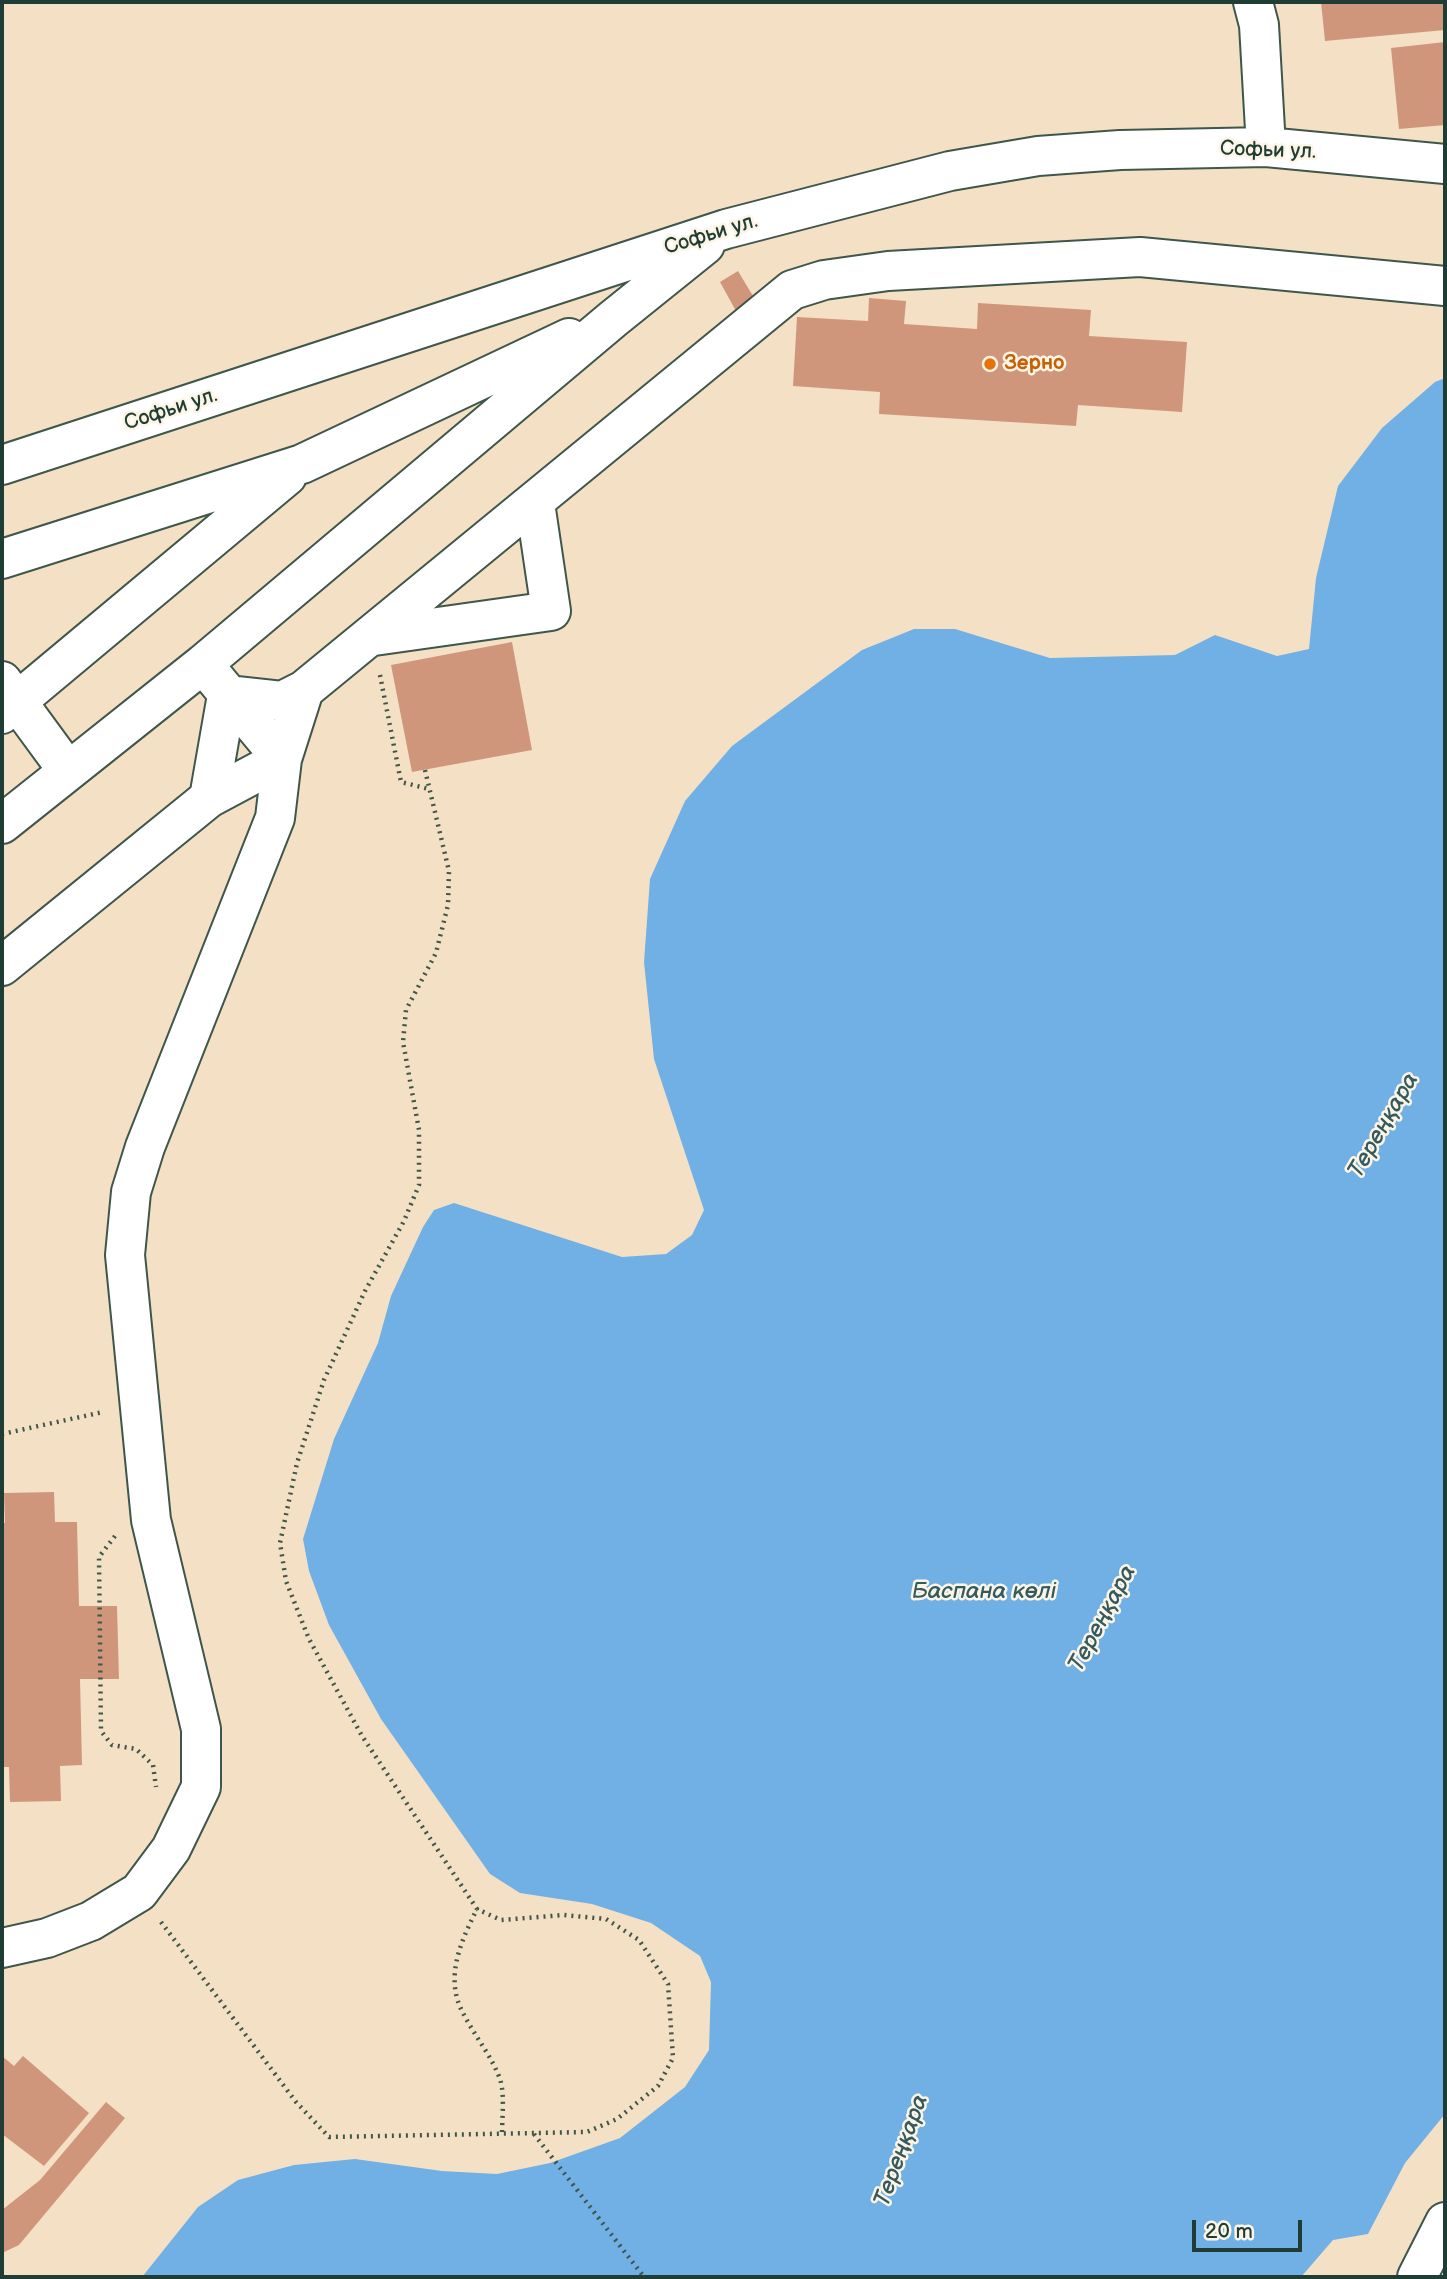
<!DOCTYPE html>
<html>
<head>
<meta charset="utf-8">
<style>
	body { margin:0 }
	#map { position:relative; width:1447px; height:2279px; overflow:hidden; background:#f4e1c5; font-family:"Balsamiq Sans",sans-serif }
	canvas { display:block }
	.frame { position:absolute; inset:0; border:4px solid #1f3d34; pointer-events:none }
	.scale { position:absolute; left:1192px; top:2220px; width:110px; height:32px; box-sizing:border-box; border:4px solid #1f3d34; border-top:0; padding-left:9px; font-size:21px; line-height:24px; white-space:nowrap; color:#1f3d34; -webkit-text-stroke:5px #fcf5e5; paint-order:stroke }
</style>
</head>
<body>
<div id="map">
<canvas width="1447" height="2279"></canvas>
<div class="frame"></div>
<div class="scale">20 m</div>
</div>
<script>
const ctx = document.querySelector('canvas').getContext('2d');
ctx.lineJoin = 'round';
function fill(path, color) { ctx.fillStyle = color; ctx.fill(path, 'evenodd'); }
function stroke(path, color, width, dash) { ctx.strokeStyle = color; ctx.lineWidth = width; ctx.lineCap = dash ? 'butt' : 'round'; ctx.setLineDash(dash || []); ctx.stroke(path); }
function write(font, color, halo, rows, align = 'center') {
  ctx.font = font + ' "Balsamiq Sans",sans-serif'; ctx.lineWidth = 5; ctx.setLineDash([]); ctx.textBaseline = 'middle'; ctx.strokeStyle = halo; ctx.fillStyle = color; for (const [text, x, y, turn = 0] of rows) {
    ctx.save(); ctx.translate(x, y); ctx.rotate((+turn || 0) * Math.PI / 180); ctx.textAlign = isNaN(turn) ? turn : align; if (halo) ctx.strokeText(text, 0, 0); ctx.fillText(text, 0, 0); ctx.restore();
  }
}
const water = new Path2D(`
	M1445,378V2114L1405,2163L1368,2234L1333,2240L1301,2277H142L198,2207L238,2180L294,2165L355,2159L442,2171L497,2174L550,2163L620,2138L685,2087L709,2050L711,1982L700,1956L651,1923L592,1904L520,1893L490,1874L381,1719L329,1625L309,1571L303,1539L334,1439L378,1343L391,1296L423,1227L434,1210L454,1203L622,1257L666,1254L692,1235L704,1210L654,1059L644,962L650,879L685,801L732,746L862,650L914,629H955L1050,658L1175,655L1215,635L1277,656L1309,649L1316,578L1338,486L1382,428L1435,382Z`);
const building = new Path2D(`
	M1321,2H1445V30L1325,41Z
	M1445,42V125L1399,129L1391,48Z
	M738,271L756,301L737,313L720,282Z
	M869,298L906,301L904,324L977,329L978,303L1091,310L1089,336L1187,342L1182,412L1078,405L1076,426L879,414L880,392L793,386L797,317L868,321Z
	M512,642L532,750L412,772L391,665Z
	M54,1492L55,1522H77L79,1606H117L119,1679H80L82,1765L60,1766L61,1801L10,1802L9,1767H2V1523H5L4,1493Z
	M2,2056L14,2066L23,2056L89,2113L44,2166L2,2134Z
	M106,2102L125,2118L19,2245L2,2253V2210L40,2180Z`);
const path = new Path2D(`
	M380,675L401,782L429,789
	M425,770L449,871L448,905L436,953L406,1010L403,1042L419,1130V1185L404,1221L365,1291L324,1380L297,1463L280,1543L286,1581L309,1639L362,1736L477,1909C461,1941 444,1978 463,2013C474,2035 491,2055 500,2079C505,2095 502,2117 502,2134
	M2,1434L103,1412
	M115,1536L99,1557L101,1731L112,1745L136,1749L153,1765L156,1787
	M161,1922L296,2102L329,2137L587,2132L617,2119L658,2086L673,2058L668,1984L639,1940L606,1919L564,1915L501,1920L477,1909
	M534,2134L644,2277`);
const minor = new Path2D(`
	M1253,2L1259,25L1266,147
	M2,465L726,229L950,171L1038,156L1120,150L1266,147L1445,164
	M2,559L302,464L569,338
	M374,636L551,611L535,503
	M2,681L68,771
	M2,714L287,476
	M209,798L227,695L282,701L304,690
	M2,824L203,664L613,319L705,245
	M2,966L209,798L282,759L304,690L792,290L824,280L888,271L1140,257L1445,286
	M2,1948L47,1938L91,1921L139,1892L171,1849L201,1787V1729L151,1520L125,1255L131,1192L145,1147L275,818L282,759L203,664
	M1417,2277L1445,2222`);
const markers = [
	[990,364,7,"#e8710a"]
];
const streetNames = [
	["Софьи ул.",1268,151,2],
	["Софьи ул.",711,235,-17],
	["Софьи ул.",171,410,-18]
];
const foodNames = [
	["Зерно",1004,364]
];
const waterNames = [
	["Тереңқара",1384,1126,-60],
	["Баспана көлі",984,1592],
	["Тереңқара",1103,1619,-62],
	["Тереңқара",902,2151,-70]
];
fill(water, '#71b0e5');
fill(building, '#d0967b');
stroke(minor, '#3f564a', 42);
stroke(path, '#3f564a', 4.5, [2, 5]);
stroke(minor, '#fff', 38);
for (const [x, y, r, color] of markers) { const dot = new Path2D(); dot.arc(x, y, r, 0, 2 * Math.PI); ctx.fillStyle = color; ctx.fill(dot); stroke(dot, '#fcf5e5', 2.5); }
write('21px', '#1f3d34', '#fcf5e5', streetNames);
write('bold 21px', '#c56008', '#fcf5e5', foodNames, 'left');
write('italic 23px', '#345a60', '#fcf5e5', waterNames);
</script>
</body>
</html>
